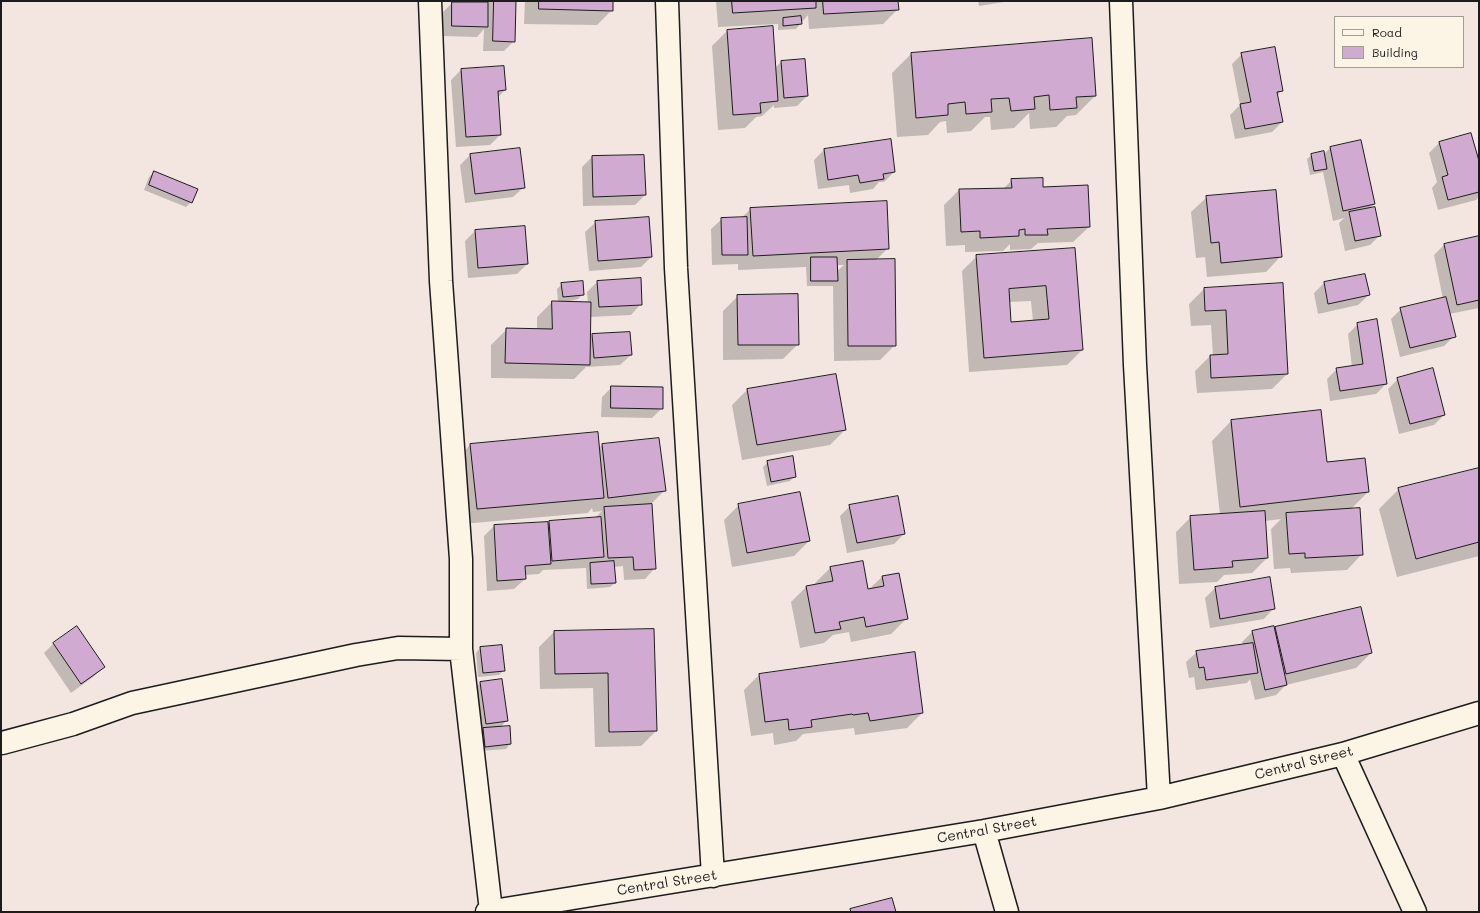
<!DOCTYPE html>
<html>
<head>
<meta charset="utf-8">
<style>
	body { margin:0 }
	#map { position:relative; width:1480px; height:913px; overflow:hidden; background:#f3e6e1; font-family:Mali,sans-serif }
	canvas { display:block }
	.frame { position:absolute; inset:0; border:2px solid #1c1c1c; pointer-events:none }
	.legend { position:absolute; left:1334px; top:16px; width:130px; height:52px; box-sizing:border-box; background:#fcf5e5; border:1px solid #a29e95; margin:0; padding:5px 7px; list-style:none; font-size:12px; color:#1c1c1c }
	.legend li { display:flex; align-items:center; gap:8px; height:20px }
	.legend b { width:20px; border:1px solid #a29e95 }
</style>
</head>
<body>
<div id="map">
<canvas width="1480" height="913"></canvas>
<div class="frame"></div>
<ul class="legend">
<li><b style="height:5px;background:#fcf5e5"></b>Road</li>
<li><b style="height:11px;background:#d1aad1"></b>Building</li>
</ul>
</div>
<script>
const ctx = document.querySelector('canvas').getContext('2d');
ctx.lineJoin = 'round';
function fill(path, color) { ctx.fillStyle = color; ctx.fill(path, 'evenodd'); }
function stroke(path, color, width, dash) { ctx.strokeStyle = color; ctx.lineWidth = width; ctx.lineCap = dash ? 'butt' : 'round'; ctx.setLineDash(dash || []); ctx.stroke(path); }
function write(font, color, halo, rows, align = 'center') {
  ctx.font = font + ' Mali,sans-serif'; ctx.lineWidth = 3; ctx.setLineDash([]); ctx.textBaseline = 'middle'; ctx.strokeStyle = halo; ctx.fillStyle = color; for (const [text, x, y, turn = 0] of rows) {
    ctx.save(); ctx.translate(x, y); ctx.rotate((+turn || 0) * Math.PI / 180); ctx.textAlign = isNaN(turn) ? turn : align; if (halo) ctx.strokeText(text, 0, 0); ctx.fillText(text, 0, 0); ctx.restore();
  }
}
const shadow = new Path2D(`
	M490,1H515L514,41L504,51H483L484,29L477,37L442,36V13L452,3H488Z
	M525,1H612V10L597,25L524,24Z
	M716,1H897L898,9L883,24L809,29L808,15L796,29L778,30V24L718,27Z
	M978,1H1010L979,6Z
	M772,27L775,68L781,62L807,96L797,106L774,108V105L762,116L756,117L745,128L718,130L712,46L727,31Z
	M911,54L1095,96L1076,115L1067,116L1056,127L1030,129L1029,113L1014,128L991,130L990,117H985L971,131L947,133L946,121L940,122L928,135L897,137L892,73Z
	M1242,54L1282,90L1277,96L1282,122L1272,132L1235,139L1230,115L1240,105L1232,64Z
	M461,70L505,90L498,97L500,135L490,145L456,147L451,80Z
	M1361,141L1374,204L1369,209L1380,235L1370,245L1345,251L1339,223L1344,218L1333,221L1323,172L1310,175L1307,159L1312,155L1324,154L1330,148Z
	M1439,143L1479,165V196L1476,200L1438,210L1432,188L1437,182L1429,153Z
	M824,150L894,172L884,182H879L873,189L850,193L849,185L818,189L814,160Z
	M470,155L524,187L513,197L465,203L460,165Z
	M592,157L645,195L635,205L583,206L582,167Z
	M154,172L191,202L186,207L144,190L149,177Z
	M1012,180L1089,227L1073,242L1038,243L1031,249L1010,250V244L1003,251L965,252V245L946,246L944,205L959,190L1003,189Z
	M1207,197L1281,256L1266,272L1207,277L1205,257L1196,258L1191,212Z
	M751,209L888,248L876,260L895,345L880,360L834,361L833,286H807L806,267L738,270V264L712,265L711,229L722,219L741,218ZM836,265H844L836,272Z
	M596,222L651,257L641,267L589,271L585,232Z
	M475,231L527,264L517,274L468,278L465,241Z
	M1479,237V308L1449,314L1454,336L1444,346L1400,357L1391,319L1401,309L1443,299L1434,255L1444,245Z
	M1074,249L1082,350L1067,365L969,372L962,271L977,256ZM1031,301L1033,321L1010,323L1009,302Z
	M1364,275L1369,295L1358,305L1318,314L1314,293L1324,283Z
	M597,282L641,304L631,315L590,317L589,339L593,335L631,355L620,365L586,367L574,379L491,378V345L506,330H537V317L552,302H558L557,289L562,284L583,294L578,299L562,303H588L587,292Z
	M1282,285L1287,374L1272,389L1197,393L1195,371L1210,356L1213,355L1211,325L1191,326L1189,304L1204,289Z
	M738,296L798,344L783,359L723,360V311Z
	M1358,324L1386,384L1376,394L1330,401L1327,379L1337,369L1352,367L1348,334Z
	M1398,379L1444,415L1434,425L1399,434L1388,389Z
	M612,387L662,408L652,418L601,417L602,397Z
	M747,390L845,430L830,445L742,460L732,405Z
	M1320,411L1326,464L1368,492L1350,510L1362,554L1347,570L1291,573L1290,568L1274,569L1271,529L1281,519L1265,521L1267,558L1252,573L1224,575L1217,582L1179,584L1176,532L1191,517L1220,515L1212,441L1231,421Z
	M658,439L664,491L650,505L655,568L645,579L624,580L623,566L614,567L615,583L610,587L587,589L586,568L543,570L539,574L524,575L525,579L514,589L487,591L484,536L494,526L547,524L550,522L594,519L602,511L593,512L592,508L588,513L462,524L456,460L471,444L598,449L602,445Z
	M768,462L795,476L790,481L767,486L763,467Z
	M1479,469V556L1397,577L1379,509L1399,489Z
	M739,505L809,541L794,556L732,567L724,520Z
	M850,506L904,534L894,544L847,553L840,516Z
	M862,562L868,590L882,577L898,575L906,619L891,634L851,642L849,632L833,635L824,643L800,648L791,602L806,587L816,585L815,583L830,568Z
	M1269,578L1274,608L1264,619L1210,628L1205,598L1215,588Z
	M1276,628L1371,653L1356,668L1286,685L1276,695L1255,700L1250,679L1247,683L1196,690L1194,677L1189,678L1186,662L1197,652L1243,645L1242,642L1252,632Z
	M653,630L656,731L641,746L595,747L593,688L540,689L539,647L554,632Z
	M54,643L104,667L93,677L71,693L44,653Z
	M480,648L504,670L499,675L478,677L476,653Z
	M914,653L922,713L907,728L855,735L854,728L803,734L796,741L774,745L773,733L751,736L744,690L759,675Z
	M480,683L507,720L500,728L510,744L506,749L480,751L470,693Z`);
const building = new Path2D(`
	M494,1H516L515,42L493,41Z
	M539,1H613V11L539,9Z
	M732,1H816V8L733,13Z
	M823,1H898L899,10L824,14Z
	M452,2H488V27L452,26Z
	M801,16L802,24L783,26V18Z
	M773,26L778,101L760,103L761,113L733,115L727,30Z
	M1092,38L1096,96L1076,97L1077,108L1050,110L1049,95L1034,97L1035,109L1011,111L1009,98L991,99L992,112L966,114L965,102L948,104V115L916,118L911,53Z
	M1275,47L1283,91L1277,92L1283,122L1245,129L1240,104L1251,102L1241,53Z
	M805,59L808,96L784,98L781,61Z
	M504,66L506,90L498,91L501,135L466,137L461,69Z
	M1471,133L1479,161V192L1448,200L1442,177L1448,175L1439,142Z
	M891,139L895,172L883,174L884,179L860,183L858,175L828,180L824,149Z
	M1361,140L1375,204L1343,211L1330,147Z
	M520,148L525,188L475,194L470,154Z
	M1324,151L1327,169L1314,171L1311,154Z
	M644,155L646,195L593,197L592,156Z
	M154,171L198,189L192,203L149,185Z
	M1043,178V187L1088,185L1090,227L1047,229L1048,235H1025V229L1019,230V236L980,238V231L961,232L959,189L1012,188L1011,179Z
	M1276,190L1282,257L1221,263L1219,242L1211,243L1206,196Z
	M887,201L889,249L753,256L750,208Z
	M1375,207L1381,236L1355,241L1349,212Z
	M649,217L652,257L598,261L595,221Z
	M747,217L748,255H722L721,218Z
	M525,226L528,264L478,268L475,230Z
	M1479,236V300L1457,305L1444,244Z
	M1075,248L1083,350L984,358L976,255ZM1046,286L1049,319L1011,322L1009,289Z
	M811,257H837L838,281H811Z
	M895,259L896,346H848L847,260Z
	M1365,274L1370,295L1328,304L1324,282Z
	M641,278L642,305L599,307L597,281Z
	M583,281L584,295L563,297L561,283Z
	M1283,283L1288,374L1211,378L1210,355L1228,354L1226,310L1205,311L1204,288Z
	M798,294L799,345H738L737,295Z
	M1446,297L1456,337L1410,348L1400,308Z
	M552,301L591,302L590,365L505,363L506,328L552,329Z
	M1377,319L1387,384L1340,391L1336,368L1363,364L1357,323Z
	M630,332L632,355L594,358L592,334Z
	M1433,368L1445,415L1410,424L1397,378Z
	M836,374L846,430L757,445L747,389Z
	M611,386L663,387V409L611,408Z
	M1321,410L1327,462L1365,458L1369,492L1240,507L1231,420Z
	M598,432L604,498L477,509L470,444Z
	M659,438L666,491L608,498L602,444Z
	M793,456L796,477L771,482L767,461Z
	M1479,468V542L1416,559L1398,488Z
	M800,492L810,541L747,553L738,504Z
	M898,496L905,534L857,543L849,505Z
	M652,504L656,569L634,570L633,557L608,558L604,507Z
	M1360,508L1363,555L1305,558V553L1289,554L1286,513Z
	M1265,511L1268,558L1232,561L1233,567L1194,570L1190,516Z
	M601,517L604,557L552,561L549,521Z
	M548,522L551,564L525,566L526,579L497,581L494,525Z
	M614,561L616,583L591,584L590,563Z
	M863,561L868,589L884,586L882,576L899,573L908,619L866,627L864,617L839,622L841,629L815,633L806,586L833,581L830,567Z
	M1270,577L1275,609L1220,619L1215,587Z
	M1361,607L1372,653L1286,674L1275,627Z
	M77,626L105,667L81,684L53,643Z
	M1274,626L1287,685L1265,690L1252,631Z
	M654,629L657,731L609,732L608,673L555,674L554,631Z
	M1253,643L1258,673L1206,680L1204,667L1199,668L1196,651Z
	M502,645L505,671L483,673L480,647Z
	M915,652L923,713L870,721L868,713L853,715L852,714L811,720L812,727L789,730L788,719L765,722L759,674Z
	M502,679L508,721L486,724L480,682Z
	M510,726L511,744L485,747L483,728Z
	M892,898L896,912H851L850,909Z`);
const street = new Path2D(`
	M430,1L441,281L461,559V649L491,911
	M667,1L676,268L713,876
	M1121,1L1135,365L1159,798
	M2,743L73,724L132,703L356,655L398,648L461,649
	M1343,754L1415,912
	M984,831L1007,912
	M487,912L984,831L1159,798L1343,754L1479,713`);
const streetNames = [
	["Central Street",1304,763,-14],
	["Central Street",987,830,-10],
	["Central Street",667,883,-9]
];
fill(shadow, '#0003');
fill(building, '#d1aad1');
stroke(building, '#1c1c1c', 1);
stroke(street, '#1c1c1c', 25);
stroke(street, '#fcf5e5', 22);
write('14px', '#1c1c1c', '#fcf5e5', streetNames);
</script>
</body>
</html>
